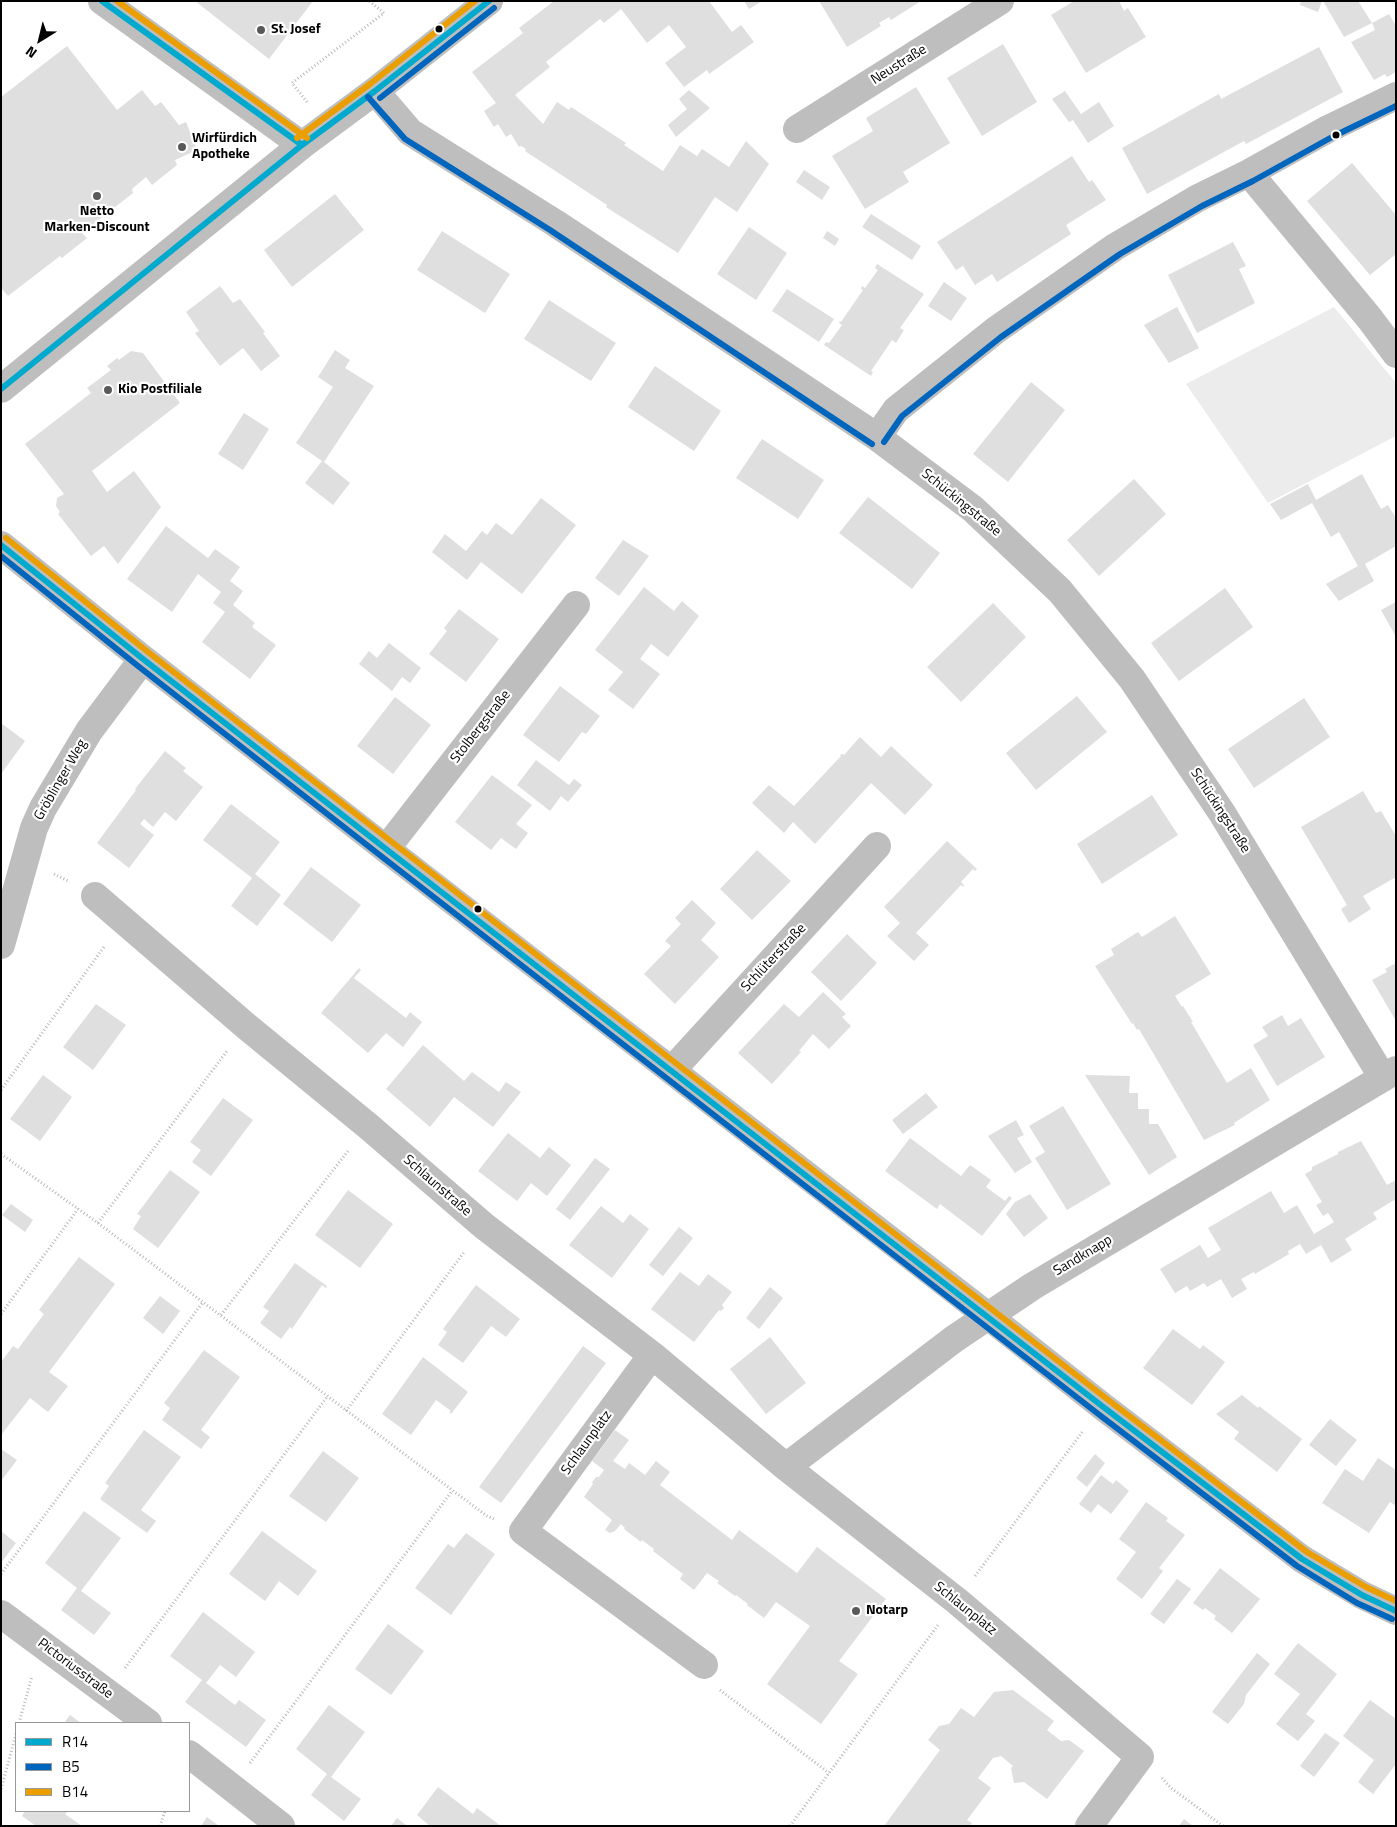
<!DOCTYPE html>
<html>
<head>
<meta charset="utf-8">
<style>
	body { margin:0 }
	#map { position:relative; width:1397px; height:1827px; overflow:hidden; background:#fff; font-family:"Titillium Web",sans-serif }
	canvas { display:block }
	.frame { position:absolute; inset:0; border:2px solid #000; pointer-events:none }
	.legend { position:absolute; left:15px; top:1722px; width:175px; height:90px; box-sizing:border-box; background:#fff; border:1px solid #999; margin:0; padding:6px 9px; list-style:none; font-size:15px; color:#000 }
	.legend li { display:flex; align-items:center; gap:10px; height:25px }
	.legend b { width:25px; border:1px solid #999 }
	.north { position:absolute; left:15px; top:15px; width:50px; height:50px; -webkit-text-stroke:4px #fff; paint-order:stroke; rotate:216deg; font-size:14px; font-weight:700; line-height:20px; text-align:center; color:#000 }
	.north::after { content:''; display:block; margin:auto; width:18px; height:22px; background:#000; clip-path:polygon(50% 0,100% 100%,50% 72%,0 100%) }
</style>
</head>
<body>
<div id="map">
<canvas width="1397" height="1827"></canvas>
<div class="frame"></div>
<ul class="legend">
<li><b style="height:6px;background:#00a9ce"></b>R14</li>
<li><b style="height:6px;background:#0065bd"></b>B5</li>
<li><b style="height:6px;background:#eb9e00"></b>B14</li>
</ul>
<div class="north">N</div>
</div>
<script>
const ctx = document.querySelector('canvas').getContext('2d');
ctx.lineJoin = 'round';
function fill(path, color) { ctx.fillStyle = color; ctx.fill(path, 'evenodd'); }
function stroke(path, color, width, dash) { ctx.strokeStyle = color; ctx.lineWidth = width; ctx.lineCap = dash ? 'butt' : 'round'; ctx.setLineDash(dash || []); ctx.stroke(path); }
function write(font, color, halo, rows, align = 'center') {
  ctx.font = font + ' "Titillium Web",sans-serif'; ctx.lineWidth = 4.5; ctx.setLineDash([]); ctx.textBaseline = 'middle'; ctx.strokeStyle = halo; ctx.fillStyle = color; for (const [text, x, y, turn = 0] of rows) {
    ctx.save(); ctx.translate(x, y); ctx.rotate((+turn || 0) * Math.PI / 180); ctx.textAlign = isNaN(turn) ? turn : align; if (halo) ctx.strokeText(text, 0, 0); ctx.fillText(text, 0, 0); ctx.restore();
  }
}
const green = new Path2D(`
	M1334,307L1396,383V436L1268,503L1186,384Z`);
const building = new Path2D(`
	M195,1H313L269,59Z
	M554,1H709L732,32L741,25L754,42L709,74L707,70L684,87L665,63L686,47L669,25L647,43L621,9L604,23L600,19L546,62L550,67L515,95L543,124L557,102L569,110L571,107L626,143L624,145L663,171L680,145L697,156L702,149L729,167L746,141L769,164L737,212L715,197L678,253L606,207L607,205L525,151L526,149L521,146L519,147L511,134L506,137L498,124L494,127L484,111L496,103L472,72L523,33L519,28Z
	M744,1H762L749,9Z
	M819,1H921L891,20L889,17L879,23L881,26L847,47Z
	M1074,1H1119L1124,11L1128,8L1146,37L1086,73L1051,15Z
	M1301,1H1322L1318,12L1300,5Z
	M1323,1H1358L1372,23L1344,37Z
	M1389,14L1396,26V72L1387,77L1385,74L1374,80L1351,42L1375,30L1372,23Z
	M1003,44L1037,102L982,136L947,78Z
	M67,46L117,110L142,90L155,106L161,102L179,125L186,122L197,150L175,160L177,165L152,185L146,177L132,189L133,193L82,233L87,238L62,258L60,256L8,296L1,288V97Z
	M1319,47L1343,92L1246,144L1244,141L1147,194L1122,148L1219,94L1221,99Z
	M916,87L950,143L903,172L909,182L865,209L832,156L873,131L866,118Z
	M689,90L710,108L676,137L668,125L687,109L679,99Z
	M1065,91L1081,114L1099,102L1114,126L1088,143L1073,120L1069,122L1052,99Z
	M1072,156L1089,182L1092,180L1106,200L1066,225L1071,234L997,282L992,274L975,285L963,266L956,270L937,242Z
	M1352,163L1396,215V254L1370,275L1307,201Z
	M804,170L830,187L822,200L796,182Z
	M335,194L364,230L292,287L264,250Z
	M871,214L921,246L912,260L862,227Z
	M749,227L787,253L756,300L717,274Z
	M442,231L510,274L485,313L417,270Z
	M827,231L839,239L835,246L823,238Z
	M1233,242L1246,266L1239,269L1255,303L1197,333L1168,275Z
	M877,264L924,294L900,328L904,330L896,343L892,340L871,371L873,372L871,376L824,345L826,342L829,343L842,325L839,323L840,321L841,322L863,290L861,289L862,286L865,288L878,270L875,268Z
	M944,282L967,298L951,321L928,306Z
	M220,286L233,303L240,299L265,332L263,333L280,356L261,371L243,348L220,366L195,333L199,331L186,312Z
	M787,289L834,319L819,342L772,311Z
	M549,300L616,343L591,381L524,339Z
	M1177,307L1199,348L1169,363L1144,325Z
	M335,350L350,360L345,368L374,386L324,462L350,483L333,505L305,483L322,461L296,443L333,387L318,377Z
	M131,351L143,353L180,403L92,471L107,492L134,471L161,507L118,564L104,546L91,556L58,514L60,512L56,506L57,498L64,494L25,444L91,393L87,388L111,370L107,366L117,358L119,360Z
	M655,366L721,411L694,451L628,407Z
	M1031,382L1065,410L1008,482L973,454Z
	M244,413L269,429L243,470L218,454Z
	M762,439L824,480L798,519L736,478Z
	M1362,474L1381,509L1388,505L1396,518V546L1365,564L1374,581L1339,601L1326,584L1358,566L1339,532L1331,537L1312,503L1281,520L1270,504L1308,484L1316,500Z
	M1134,479L1166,514L1099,576L1067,540Z
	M868,497L940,553L912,589L839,533Z
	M541,498L576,525L522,594L481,562L467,580L432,552L445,534L466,551L482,531L487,535L496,523L512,535Z
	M166,526L208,558L215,549L240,567L230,581L243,591L233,605L255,623L252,627L276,645L250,679L202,642L225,612L213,603L221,592L198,574L172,612L127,579Z
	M623,540L649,556L619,596L595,578Z
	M644,587L674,611L682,601L699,616L668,657L651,644L640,659L660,674L633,709L608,690L623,672L595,650Z
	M1225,588L1253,627L1179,681L1151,643Z
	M1396,602V637L1381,610Z
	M993,603L1026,637L961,702L927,667Z
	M459,609L499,639L466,682L429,654L447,631L444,628Z
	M389,643L421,668L410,683L402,677L392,691L359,664L369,651L377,658Z
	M560,686L600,716L586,734L582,732L559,762L523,735Z
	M1077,696L1107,732L1036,790L1006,753Z
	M395,697L431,725L393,774L357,746Z
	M1304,698L1330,737L1254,788L1228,749Z
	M1,723L25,741L1,774Z
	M860,737L881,757L891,746L933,785L905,815L871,783L815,844L793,822L784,833L752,803L769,785L794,806L841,756L840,755L842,754L844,755Z
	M165,751L186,768L183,771L203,787L176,821L165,812L153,827L144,819L140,824L154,835L129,868L97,843L136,790L135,789Z
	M536,760L569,785L574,779L582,785L568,802L561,796L550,811L517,785Z
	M492,775L532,805L516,824L528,833L516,849L501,838L491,850L455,822Z
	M1363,791L1376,813L1381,811L1396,836V877L1363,896L1371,909L1349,923L1341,909L1347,905L1301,827Z
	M1152,795L1178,835L1102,884L1077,844Z
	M231,804L280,842L255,874L281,895L257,926L231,906L252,878L203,840Z
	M947,841L977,869L975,871L973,869L961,882L964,885L963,887L961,885L916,933L929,945L914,961L887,936L900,923L884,907Z
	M757,850L791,881L752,920L720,889Z
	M311,867L361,905L332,942L283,904Z
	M692,900L716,923L701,940L719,957L675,1004L644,974L671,946L665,941L681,924L675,918Z
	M1175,916L1211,974L1175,996L1182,1007L1183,1006L1193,1022H1191L1227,1083L1251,1068L1270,1100L1234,1123L1235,1125L1204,1140L1139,1029L1137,1030L1133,1023L1132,1024L1095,966L1114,955L1111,949L1138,932L1142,937Z
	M847,934L877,963L841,1001L811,972Z
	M1396,963V1021L1372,980L1387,972L1385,969Z
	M359,968L361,970L354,978L406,1018L410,1012L422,1022L403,1047L386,1033L368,1053L321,1013Z
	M823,992L846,1014L842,1017L851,1026L829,1049L813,1034L799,1051L801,1052L772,1084L738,1053L784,1004L799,1017Z
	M96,1004L126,1025L93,1070L63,1047Z
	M1282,1015L1288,1026L1301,1018L1325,1057L1277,1086L1253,1045L1268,1036L1262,1027Z
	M423,1045L464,1081L472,1072L499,1092L506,1082L521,1092L493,1127L454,1097L430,1127L386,1089Z
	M43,1075L72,1097L40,1141L10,1119Z
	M1085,1075L1130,1076L1129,1093H1138V1109H1149V1124H1158L1177,1157L1149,1175Z
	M926,1093L938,1107L903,1134L892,1120Z
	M223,1098L253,1120L211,1176L192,1162L201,1150L190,1142Z
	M1063,1106L1111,1184L1067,1210L1035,1158L1045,1152L1029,1126Z
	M1016,1120L1024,1135L1017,1138L1032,1162L1015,1173L988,1136Z
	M508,1133L540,1158L549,1147L571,1165L547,1196L531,1183L517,1201L478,1171Z
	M910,1138L961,1176L970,1165L991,1180L986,1187L1005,1201L1009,1196L1012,1198L982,1236L940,1204L937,1209L885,1171Z
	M1361,1141L1387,1185L1396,1180V1203L1394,1200L1373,1213L1377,1219L1345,1239L1352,1250L1331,1263L1321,1245L1306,1254L1300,1244L1288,1251L1289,1254L1255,1274L1254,1272L1241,1279L1247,1289L1232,1298L1221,1279L1207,1287L1204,1283L1190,1291L1187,1286L1175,1293L1160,1269L1200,1245L1208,1258L1221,1250L1208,1228L1271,1191L1284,1213L1297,1205L1314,1234L1334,1222L1328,1213L1323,1216L1316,1205L1322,1202L1305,1174L1312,1170V1167L1338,1154V1152Z
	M595,1158L610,1169L570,1220L556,1209Z
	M170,1170L200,1192L158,1248L133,1229L141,1216L137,1214Z
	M348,1190L393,1224L360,1268L315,1235Z
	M1030,1194L1048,1218L1024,1237L1006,1214L1015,1202Z
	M11,1204L33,1220L25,1232L2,1215Z
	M601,1206L623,1223L630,1214L649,1229L612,1278L569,1245Z
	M679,1227L693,1238L663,1276L649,1265Z
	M79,1257L115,1284L49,1372L68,1386L48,1412L30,1398L1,1435V1362L13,1346L18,1349L44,1314L39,1310Z
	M295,1263L327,1286L326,1288L322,1285L292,1329L290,1327L281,1339L260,1323L269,1311L263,1307Z
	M680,1272L699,1286L708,1274L732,1292L722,1305L724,1308L721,1311L719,1310L694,1342L651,1309Z
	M476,1285L520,1319L506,1337L491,1326L463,1363L438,1345L447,1332L443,1329Z
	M770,1287L783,1298L759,1329L746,1318Z
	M160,1296L180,1311L163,1334L143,1318Z
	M1173,1329L1200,1349L1203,1345L1225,1362L1192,1405L1143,1368Z
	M770,1337L806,1383L766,1414L730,1369Z
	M583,1346L606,1363L501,1503L479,1487Z
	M204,1350L240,1377L201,1430L210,1437L201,1449L162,1420L170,1408L164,1403Z
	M423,1357L468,1392L451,1414L449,1412L451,1411L436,1400L411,1435L382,1414Z
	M1242,1395L1258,1408L1259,1406L1302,1439L1277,1472L1234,1439L1239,1432L1216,1414Z
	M1330,1419L1357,1440L1336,1466L1309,1445Z
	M144,1430L181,1457L141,1510L156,1521L147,1533L100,1499L109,1486L105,1483Z
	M615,1430L629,1440L613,1461L625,1469L629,1463L645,1475L656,1461L670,1472L660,1485L732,1540L739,1530L797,1573L817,1547L886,1599L839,1661L858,1674L821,1724L767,1684L810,1626L776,1602L764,1618L747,1605L748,1604L736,1595L735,1596L717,1583L719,1581L707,1573L694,1590L680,1579L683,1574L653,1551L654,1549L642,1540L641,1542L624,1529L625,1528L621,1524L615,1531L610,1533L605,1530L612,1520L584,1497L593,1484L592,1482L596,1477H599L604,1470L592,1461Z
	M1,1449L17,1460L1,1481Z
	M323,1451L359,1478L326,1522L289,1496Z
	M1095,1454L1105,1463L1087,1487L1076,1478Z
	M1378,1458L1396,1470V1506L1390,1502L1369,1533L1322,1503L1345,1469L1363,1481Z
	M1101,1475L1113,1484L1116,1480L1129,1491L1111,1514L1098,1504L1091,1513L1079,1504Z
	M1146,1502L1168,1518L1166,1521L1185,1535L1159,1568L1163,1571L1142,1599L1116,1579L1136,1552L1119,1539Z
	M84,1511L121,1538L81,1591L111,1613L94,1635L61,1610L77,1588L45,1563Z
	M1,1531L16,1543L1,1563Z
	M262,1531L317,1571L298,1596L279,1581L265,1601L229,1574Z
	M466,1533L495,1554L451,1615L415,1588L448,1544L454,1548Z
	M1220,1568L1260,1599L1232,1633L1214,1619L1216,1616L1205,1608L1203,1610L1193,1603Z
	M1177,1579L1191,1589L1164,1624L1150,1614Z
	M203,1612L255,1652L236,1677L220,1665L206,1683L235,1705L239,1700L266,1720L246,1747L185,1702L202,1680L170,1656Z
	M388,1624L424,1651L391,1695L355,1669Z
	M1298,1643L1337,1674L1306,1714L1315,1721L1298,1741L1276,1724L1300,1694L1274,1674Z
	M1257,1653L1270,1664L1246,1695L1244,1704L1228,1724L1212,1712Z
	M1013,1690L1054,1721L1047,1730L1061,1741L1069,1740L1084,1751L1047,1799L1024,1782L1014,1783L1011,1768L1013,1766L1001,1756L993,1758L978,1778L991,1788L967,1820L972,1823L970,1826H884L940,1750L928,1740L939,1726L949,1724L961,1708L974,1717L994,1692Z
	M1370,1700L1396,1719V1764L1373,1794L1358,1782L1374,1760L1343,1736Z
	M329,1705L365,1732L331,1777L361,1799L344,1821L311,1795L327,1774L296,1749Z
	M70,1715L81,1723H64Z
	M1325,1733L1340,1743L1314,1777L1300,1766Z
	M438,1787L473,1814L477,1808L501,1826H430L417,1815Z
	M25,1811H68L65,1814L82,1826H36L22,1816Z
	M207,1817L219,1826H201Z
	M397,1818L407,1826H391Z
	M1184,1819L1193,1826H1179Z`);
const path = new Path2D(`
	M307,102L292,83L384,13L369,1
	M54,874L68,881
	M1,1090L104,947
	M1,1154L98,1223L452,1490L487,1516L494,1519
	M98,1223L227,1051
	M1,1314L78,1209
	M221,1315L348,1151
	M346,1411L465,1251
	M1,1574L203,1302
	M975,1576L1083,1431
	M125,1668L327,1397
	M720,1690L829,1773
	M19,1723L32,1676
	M250,1763L452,1491
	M1162,1778L1171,1788L1223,1826
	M1,1789L16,1734
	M160,1826L165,1811
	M790,1826L938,1625`);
const minor = new Path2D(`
	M102,1L302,145
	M375,91L410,132L555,223L877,437L973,509L1060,591L1132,679L1222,813L1383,1078
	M797,129L1000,1
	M1249,173L1370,319L1396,354
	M1,389L302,145L375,91L489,1
	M877,437L896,410L996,330L1115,247L1198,198L1249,173L1328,129L1396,96
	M1,545L143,659L386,849L988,1316L1102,1406L1302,1559L1362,1595L1396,1611
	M386,849L576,605
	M95,896L246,1026L368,1126L484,1226L652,1355L786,1467L957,1601L1140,1757L1089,1826
	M1,945L34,828L43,808L89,731L143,659
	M672,1070L877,846
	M652,1355L523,1531L704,1665
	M786,1467L954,1339L1033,1286L1396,1070
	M1,1614L148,1723
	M189,1754L281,1826`);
const bus1 = new Path2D(`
	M102,1L302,145
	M1,389L302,145L375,91L489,1
	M1,545L143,659L386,849L1102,1406L1302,1559L1362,1595L1396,1611`);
const bus2 = new Path2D(`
	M368,97L405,139L550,230L872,444
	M380,98L494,8
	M884,442L902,416L1001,337L1120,254L1202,206L1253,181L1332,137L1396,106
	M1,556L138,666L381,856L1097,1413L1297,1566L1357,1603L1392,1619`);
const bus3 = new Path2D(`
	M117,1L307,138
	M297,138L370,84L475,1
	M6,538L148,652L1107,1399L1307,1552L1366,1587L1396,1601`);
const markers = [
	[439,29,4.5,"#000"],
	[261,30,5,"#595959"],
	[1336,135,4.5,"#000"],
	[182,147,5,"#595959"],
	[97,196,5,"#595959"],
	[108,390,5,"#595959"],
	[478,909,4.5,"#000"],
	[856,1611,5,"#595959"]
];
const poiNames = [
	["St. Josef",271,30],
	["Wirfürdich",192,139],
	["Apotheke",192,155],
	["Netto",97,212,"center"],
	["Marken-Discount",97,228,"center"],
	["Kio Postfiliale",118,390],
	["Notarp",866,1611]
];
const streetNames = [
	["Neustraße",899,65,-32],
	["Schückingstraße",961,503,39],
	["Stolbergstraße",481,727,-52],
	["Gröblinger Weg",61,780,-60],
	["Schückingstraße",1220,811,57],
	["Schlüterstraße",774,958,-47],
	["Schlaunstraße",437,1186,41],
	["Sandknapp",1083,1256,-31],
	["Schlaunplatz",587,1443,-54],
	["Schlaunplatz",965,1609,39],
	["Pictoriusstraße",75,1669,37]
];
fill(green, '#ececec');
fill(building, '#dfdfdf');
stroke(path, '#b9b9b9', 3, [1, 2.5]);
stroke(minor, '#bebebe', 28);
stroke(bus1, '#00a9ce', 6);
stroke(bus2, '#0065bd', 6);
stroke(bus3, '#eb9e00', 6);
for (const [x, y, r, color] of markers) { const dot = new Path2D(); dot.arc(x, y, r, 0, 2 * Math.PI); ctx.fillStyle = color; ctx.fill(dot); stroke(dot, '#fff', 2); }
write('bold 14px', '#000', '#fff', poiNames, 'left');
write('14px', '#000', '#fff', streetNames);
</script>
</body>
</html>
